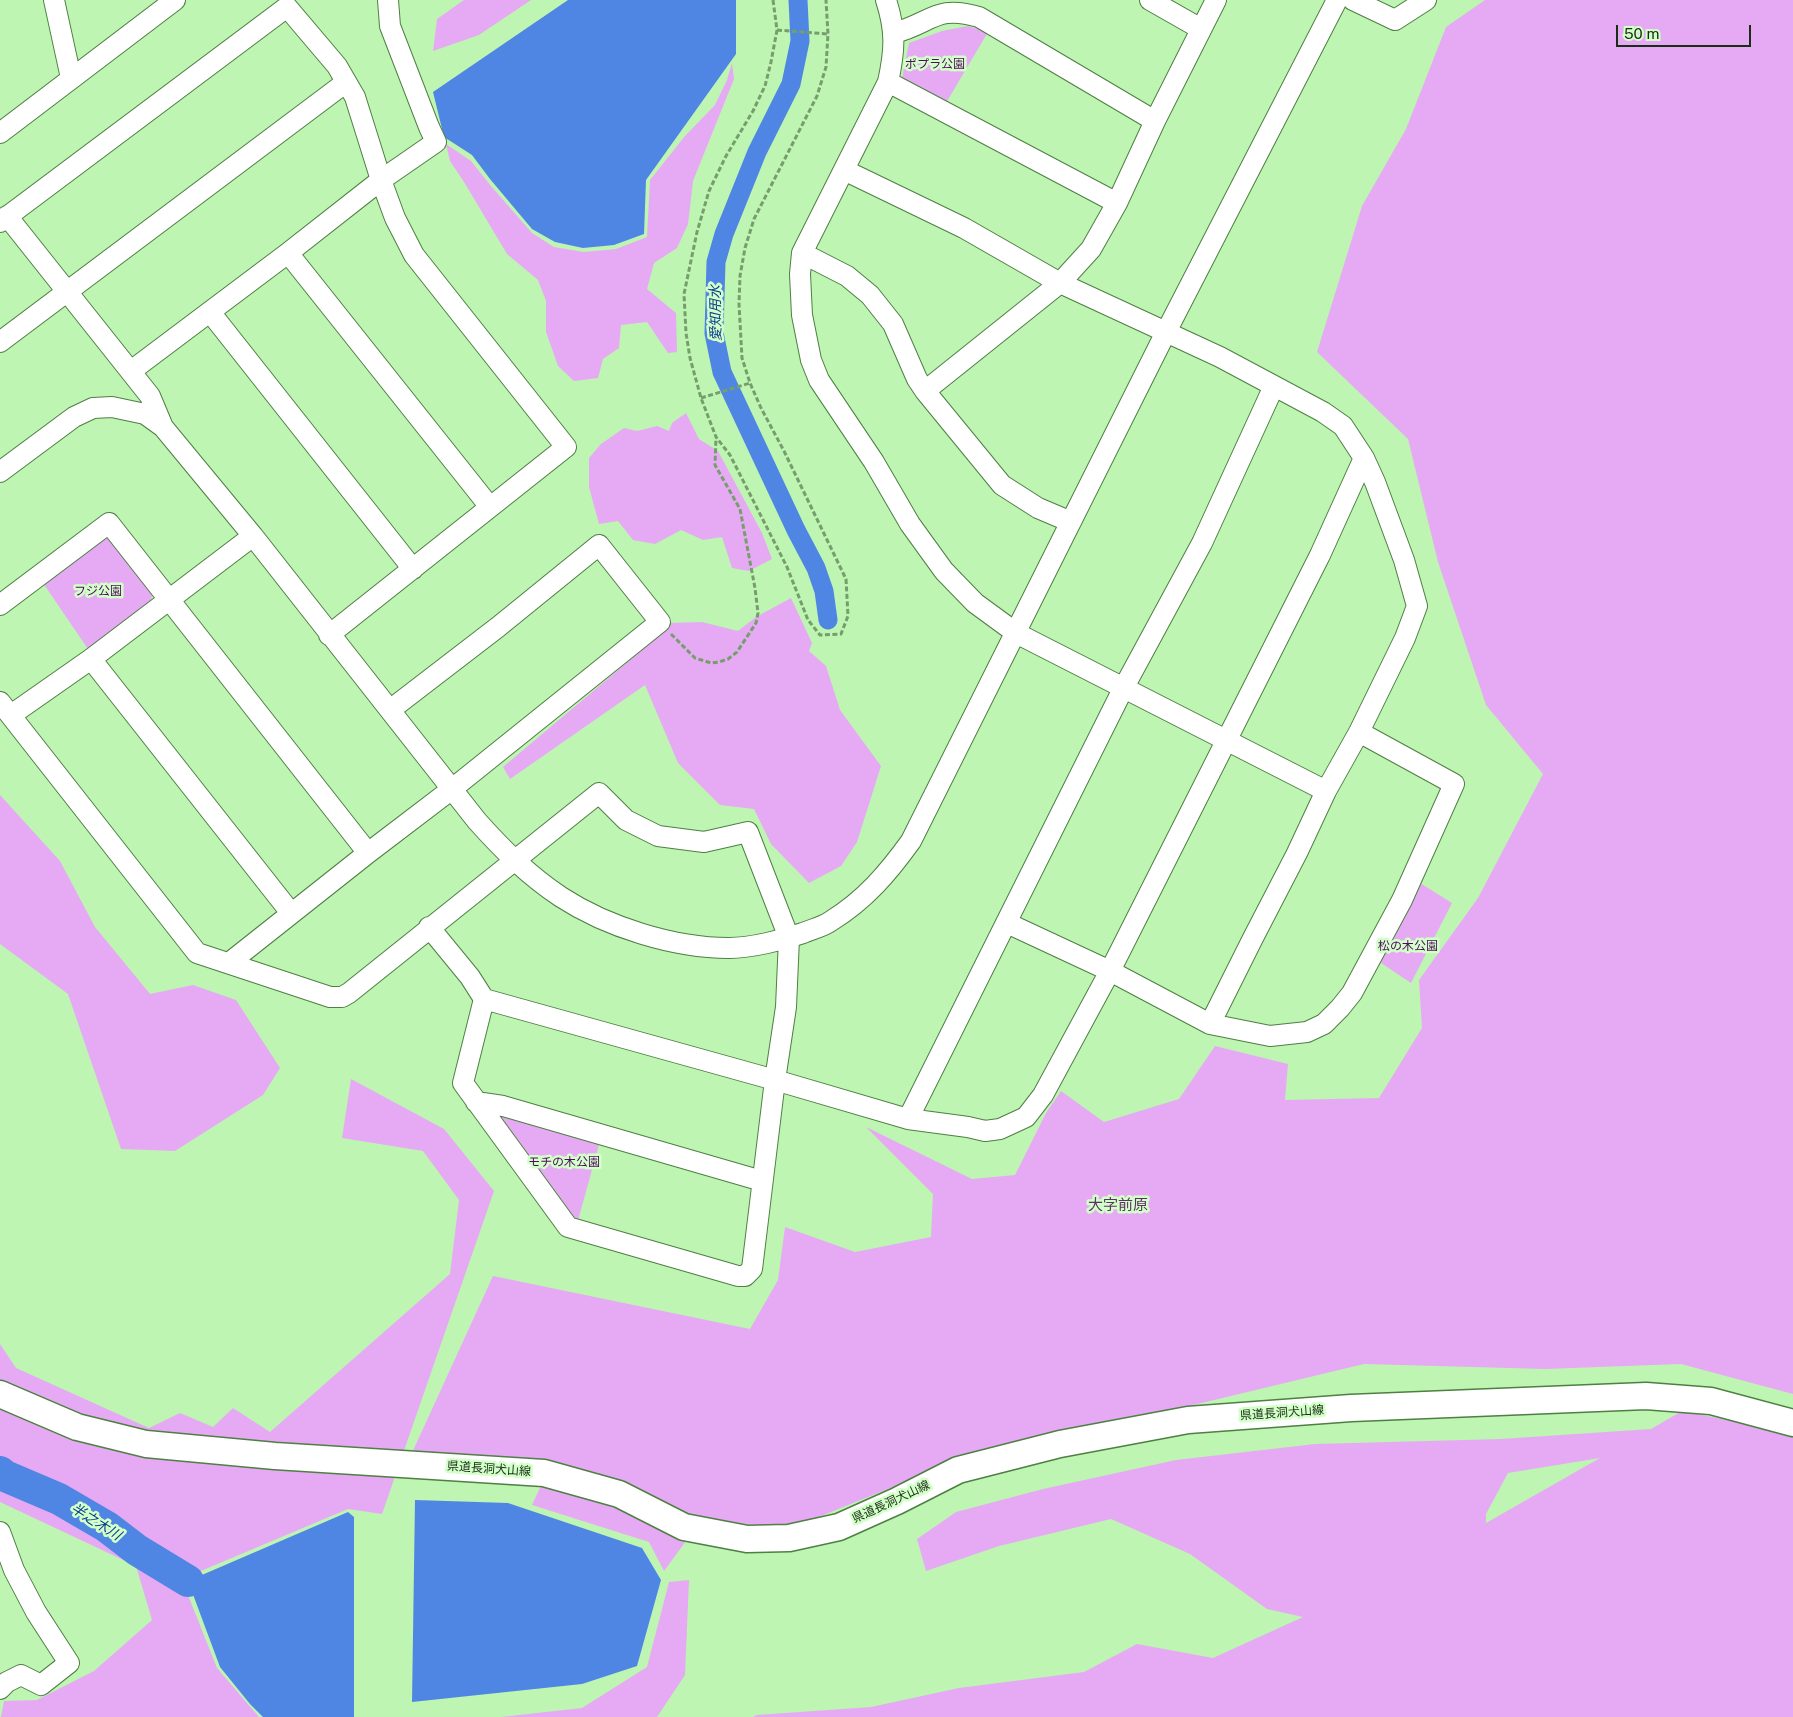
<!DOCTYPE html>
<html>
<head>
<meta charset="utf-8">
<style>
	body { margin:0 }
	#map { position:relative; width:1793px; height:1717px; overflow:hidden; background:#bef5b2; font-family:"Public Sans",sans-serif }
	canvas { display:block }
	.scale { position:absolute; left:1616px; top:25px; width:135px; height:22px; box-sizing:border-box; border:2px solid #182d13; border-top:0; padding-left:6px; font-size:15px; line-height:18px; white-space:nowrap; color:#182d13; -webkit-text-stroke:4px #d3ffc9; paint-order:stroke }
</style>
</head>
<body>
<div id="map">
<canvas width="1793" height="1717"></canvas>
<div class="scale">50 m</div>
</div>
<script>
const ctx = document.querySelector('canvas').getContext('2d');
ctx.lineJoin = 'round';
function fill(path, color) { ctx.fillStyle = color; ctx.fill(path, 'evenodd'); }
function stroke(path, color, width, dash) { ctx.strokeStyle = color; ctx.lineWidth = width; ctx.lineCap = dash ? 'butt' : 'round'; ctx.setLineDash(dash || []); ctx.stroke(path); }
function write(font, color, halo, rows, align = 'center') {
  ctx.font = font + ' "Public Sans","Noto Sans JP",sans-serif'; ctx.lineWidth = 5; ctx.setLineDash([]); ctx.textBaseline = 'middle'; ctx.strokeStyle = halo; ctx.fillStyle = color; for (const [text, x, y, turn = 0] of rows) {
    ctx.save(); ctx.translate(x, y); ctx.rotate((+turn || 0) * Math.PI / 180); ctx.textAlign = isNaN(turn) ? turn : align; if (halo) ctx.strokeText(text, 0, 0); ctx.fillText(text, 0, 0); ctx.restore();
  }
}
const green = new Path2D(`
	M464,0H531L479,35L433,51L437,19Z
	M1485,0H1793V1394L1681,1364L1545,1369L1364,1364L952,1463L794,1527L700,1522L664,1571L649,1542L532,1505L551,1464L411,1455L493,1276L750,1329L778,1280L785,1227L855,1252L931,1237L933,1194L866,1127L972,1179L1015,1175L1046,1113L1061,1091L1104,1122L1179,1099L1215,1046L1288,1064L1285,1100L1379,1098L1422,1028L1419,980L1478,898L1543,774L1486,705L1438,562L1408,439L1317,352L1362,206L1406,129L1446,27Z
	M968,26L988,32L946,103L902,78L909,43L942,31Z
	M732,63L734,79L693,181L688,224L677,248L654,263L647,289L676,313L677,352L668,353L647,322L621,325L619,348L603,359L598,378L574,381L558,366L546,332V301L538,280L507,254L464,182L450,161L446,144L471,161L491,186L532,233L554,247L584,252L616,249L647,237L650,180L685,136L715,105L727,80Z
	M686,413L699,439L718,451L762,533L772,559L749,571L732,568L722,537L703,540L681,530L655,544L633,540L618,521L599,524L589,487V458L601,444L624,428L637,431L657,426L669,431L672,423Z
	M106,536L152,594L151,603L88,649L43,583Z
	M791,598L812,643L809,651L826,666L840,710L881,766L857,842L841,866L809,883L771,844L754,809L720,805L678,763L645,685L510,779L503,767L642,650L637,645L670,623L702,622L738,631L756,617Z
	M0,795L60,861L95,927L150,994L193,985L236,1000L280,1068L263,1095L175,1151L121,1149L68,994L0,944Z
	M1420,883L1452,903L1411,983L1378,961Z
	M351,1079L444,1129L494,1191L382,1514L348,1509L189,1576L184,1585L217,1668L259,1717H1L4,1701L37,1700L94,1671L152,1620L136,1566L0,1502V1344L16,1368L149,1428L180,1413L213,1427L233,1408L270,1432L450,1274L459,1200L423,1151L342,1138Z
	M488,1112L600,1141L577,1224Z
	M1682,1411L1793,1433V1717H753L757,1715L871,1707L959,1688L1084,1672L1137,1644L1213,1658L1303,1617L1267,1609L1190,1554L1111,1519L999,1546L926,1571L917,1539L956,1512L1043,1489L1176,1460L1315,1444L1501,1439L1651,1429ZM1600,1458L1486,1523V1514L1508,1473Z
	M689,1580L685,1675L657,1717H501L582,1708L647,1667L669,1582Z`);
const water = new Path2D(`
	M568,0H736V54L646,180L644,234L614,245L583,248L555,242L532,229L490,179L472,155L444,137L433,92Z
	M415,1500L508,1503L642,1548L661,1580L637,1666L582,1684L412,1702Z
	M348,1512L354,1517V1717H263L250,1704L220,1667L188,1581Z`);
const canal = new Path2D(`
	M798,0L800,41L791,84L757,152L724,234L716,262L714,333L722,372L796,530L816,568L824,591L828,620`);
const river = new Path2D(`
	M0,1472L5,1476L59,1499L107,1527L137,1550L188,1581`);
const path = new Path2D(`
	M773,0L777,30L771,62L765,86L753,111L726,156L709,191L697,232L684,294L686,333L690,358L701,398L716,437L730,455L787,567L808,620L820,635L841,634L848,616L846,579L784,451L761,408L750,383L742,358L739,304L740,276L745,248L754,219L817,96L826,67L828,34L826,0
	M777,30L828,34
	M701,398L750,383
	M671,634L695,658L711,663L719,662L728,659L737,652L756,623L758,613L755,588L740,509L715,465L716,438`);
const minor = new Path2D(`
	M54,0L71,78
	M886,0C896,31 895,50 888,82L802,253L800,274L802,315L811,360L819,380L874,462L910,524L944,571L975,603L1016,633L1326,791
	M1150,0L1201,29
	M1353,0L1395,20L1426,0
	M894,33C932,23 936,4 979,17L1155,121
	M888,82L1117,203
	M0,133L175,0
	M844,170L964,228L1060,283L1220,357L1323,412L1343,426L1364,458L1375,482L1404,560L1417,606L1405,638L1359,732L1326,791L1297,853L1253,938L1210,1024L1110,971L1007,923
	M7,216L150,396L163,427L253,536L477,821C503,850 528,875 561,897C607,927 674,948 729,948C751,948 783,940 803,933C812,929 823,927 831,921C865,900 888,873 911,841L1166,332L1337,0
	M0,222L287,7L337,66L355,97L381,180L395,218L414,255L566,447L329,635
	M288,253L490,507
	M802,253L847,276L870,295L893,324L917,379L925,391L1002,485L1038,508L1071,522
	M210,312L413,569
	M0,342L345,83
	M131,371L288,253L381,180L436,142L429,127L390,26L388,0
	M925,391L1060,283L1091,249L1117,203L1155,121L1216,0
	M0,472L74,417L93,408L112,407L145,414L163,427
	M0,605L109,523L368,853
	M91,659L291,913
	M0,702L197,953L330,997H342L349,993L599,793L626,820L658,836L704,842L748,832L789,938L786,1007L775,1080L752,1269L745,1276H738L568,1227L463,1083L484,999
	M11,715L91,659L253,536
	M429,927L470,977L484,999L775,1080L908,1119L968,1127L985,1131L1000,1129L1026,1117L1043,1095L1110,971L1320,555L1364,458
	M229,963L368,853L452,789L660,622L599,545L498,627L390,710
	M1210,1024L1270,1036L1307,1032L1324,1024L1340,1008L1352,993L1402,900L1454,784L1359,732
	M476,1102L503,1106L762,1181
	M908,1119L1123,689L1202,543L1274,386
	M0,1532L14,1570L36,1612L69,1663L41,1685L21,1675L7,1682L0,1689`);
const major = new Path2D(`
	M0,1394L77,1427L146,1444L275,1456L544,1473L619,1494L684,1527L747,1539L789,1538L839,1527L897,1501L958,1470L1060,1444L1188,1420L1351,1408L1646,1396L1711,1401L1793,1423`);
const parkNames = [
	["ポプラ公園",935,64],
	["フジ公園",98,591],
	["松の木公園",1408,946],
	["モチの木公園",564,1162]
];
const streetNames = [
	["県道長洞犬山線",1282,1413,-4],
	["県道長洞犬山線",489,1469,4],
	["県道長洞犬山線",891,1502,-25]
];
const waterNames = [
	["愛知用水",716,313,-91],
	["半之木川",96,1522,32]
];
const quarterNames = [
	["大字前原",1118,1205]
];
fill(green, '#e6aaf4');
fill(water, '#4f86e3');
stroke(canal, '#4f86e3', 19);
stroke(river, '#4f86e3', 32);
stroke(minor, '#4e7f43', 22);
stroke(major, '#4e7f43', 29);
stroke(path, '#769e6d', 3, [5, 2.5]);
stroke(minor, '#fff', 20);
stroke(major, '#fff', 26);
write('12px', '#520961', '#d3ffc9', parkNames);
write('12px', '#182d13', '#d3ffc9', streetNames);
write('italic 14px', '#0a3e90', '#d3ffc9', waterNames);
write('15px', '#5d3166', '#d3ffc9', quarterNames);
</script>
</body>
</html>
